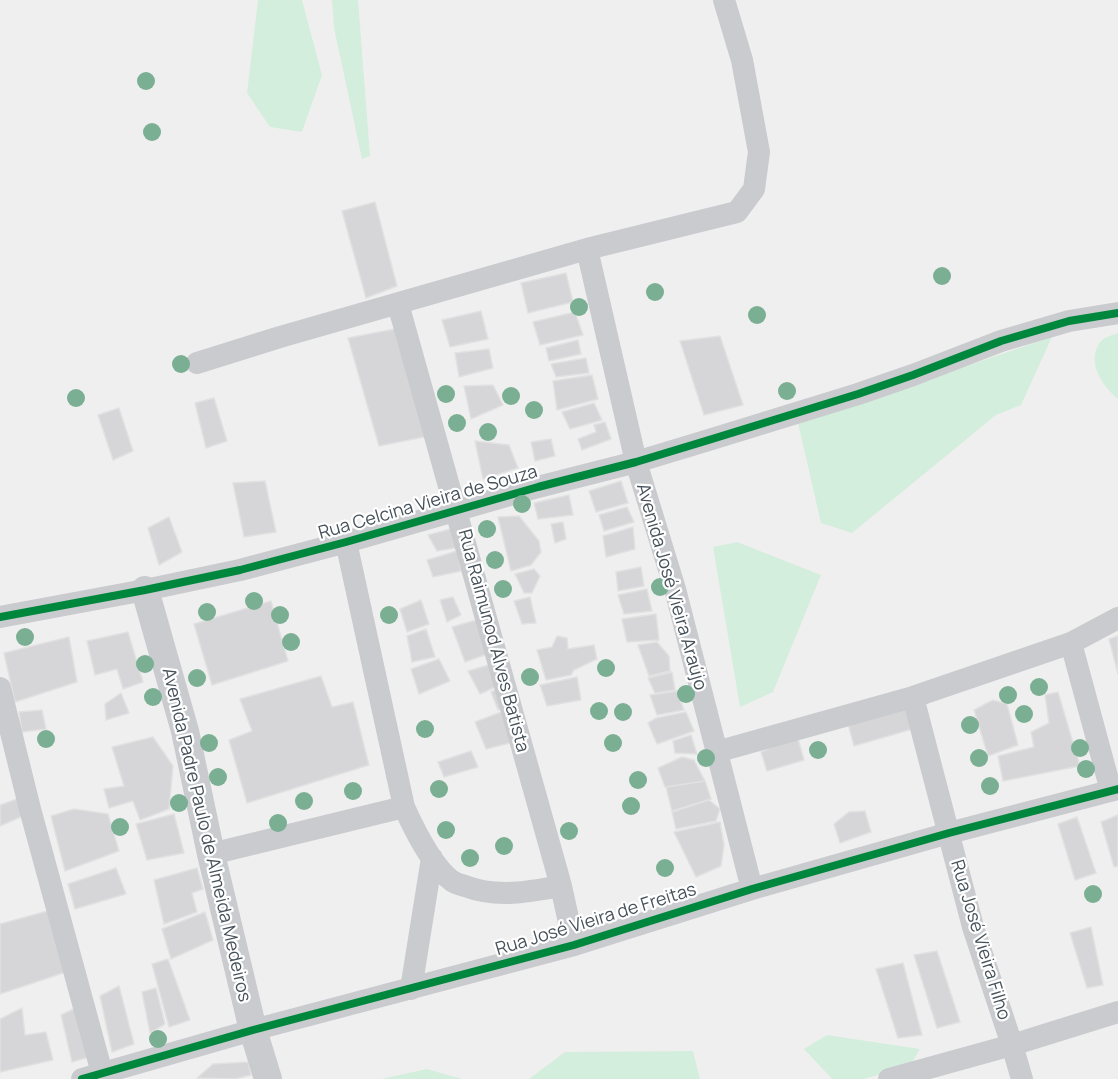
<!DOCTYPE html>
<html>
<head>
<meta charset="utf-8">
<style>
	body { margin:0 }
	canvas { display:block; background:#f0efef }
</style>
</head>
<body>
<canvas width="1118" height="1079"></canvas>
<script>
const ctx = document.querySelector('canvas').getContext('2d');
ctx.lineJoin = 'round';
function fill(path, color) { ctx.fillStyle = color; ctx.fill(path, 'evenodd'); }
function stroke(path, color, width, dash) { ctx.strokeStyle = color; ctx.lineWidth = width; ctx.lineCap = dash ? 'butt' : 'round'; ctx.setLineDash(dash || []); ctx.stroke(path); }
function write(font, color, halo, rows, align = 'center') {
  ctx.font = font + ' Manrope,sans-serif'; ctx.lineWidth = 4.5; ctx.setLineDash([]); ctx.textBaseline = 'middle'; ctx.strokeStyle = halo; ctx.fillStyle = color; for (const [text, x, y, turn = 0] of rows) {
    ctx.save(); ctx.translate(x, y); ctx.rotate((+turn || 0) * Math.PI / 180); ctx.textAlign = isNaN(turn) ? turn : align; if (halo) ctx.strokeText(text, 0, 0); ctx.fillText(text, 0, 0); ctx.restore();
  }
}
const green = new Path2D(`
	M258,0H302L322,75L302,132L270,127L247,93Z
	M332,0H358L370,156L362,159L334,28Z
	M1118,333V399C1102,386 1085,361 1101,341C1105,337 1113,335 1118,333Z
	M1052,337L1021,405L996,415L852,533L821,523L798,423Z
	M737,542L821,575L773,692L740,707L713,547Z
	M827,1035L920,1049L910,1066L864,1079H832L804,1049Z
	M693,1051L700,1079H529L565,1052Z
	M427,1069L462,1079H381Z`);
const building = new Path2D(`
	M375,202L397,286L366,298L342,211Z
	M566,273L573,302L528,313L521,283Z
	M481,311L488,339L450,347L442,320Z
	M575,312L583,335L540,345L533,322Z
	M400,328L434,435L379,446L348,338Z
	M720,336L743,405L704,415L680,341Z
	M578,340L581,354L549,361L546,348Z
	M489,349L493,368L459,377L455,353Z
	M586,358L589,373L556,377L551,364Z
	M592,375L598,399L557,410L553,381Z
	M493,385L503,405L471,419L464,386Z
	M214,398L227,441L206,448L195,403Z
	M594,403L602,420L570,429L562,412Z
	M119,408L133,451L113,460L98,415Z
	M605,422L611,439L582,450L578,439L596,432L594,425Z
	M551,439L555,456L535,461L531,442Z
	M475,441L509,445L518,468L483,479Z
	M265,481L276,532L244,537L233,483Z
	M621,481L628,503L596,512L589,491Z
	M569,495L573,515L538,519L534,503Z
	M627,507L634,522L604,531L599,515Z
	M519,516L539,541L541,552L531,565L511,571L498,517Z
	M169,517L182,552L159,565L148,528Z
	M563,522L566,539L555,543L551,524Z
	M633,527L635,549L606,557L603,536Z
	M454,528L460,547L437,551L428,535Z
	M457,551L461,571L433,577L427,560Z
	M641,567L644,586L618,591L616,572Z
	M534,569L540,576L532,593H524L515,574Z
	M647,589L652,611L624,614L618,595Z
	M453,597L461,615L447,622L440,600Z
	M530,597L536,623L522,624L514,601Z
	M421,600L429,624L407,632L400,609Z
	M271,601L288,661L212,685L194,624Z
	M656,614L659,640L627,642L622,619Z
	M483,618L493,652L465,662L452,627Z
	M426,629L435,657L412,662L407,636Z
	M128,632L143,682L123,689L117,669L95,675L87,641Z
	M557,636L567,638L568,649L594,645L597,659L574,670L571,675L546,680L537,650L552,647Z
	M1118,636V674L1109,639Z
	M69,637L77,682L15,702L4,653Z
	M657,642L669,656L670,671L649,676L638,645Z
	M439,659L450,681L419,694L411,669Z
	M496,663L502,684L480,694L468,671Z
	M672,672L675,690L655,693L648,678Z
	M321,676L332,707L353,702L369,765L247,803L229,740L252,731L240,699Z
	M577,677L581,700L547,706L540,685Z
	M503,686L508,706L498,710L491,692Z
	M677,691L684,710L657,715L650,695Z
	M1058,692L1080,766L1003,781L998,756L1034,747L1031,732L1049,723L1045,695Z
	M121,693L129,713L106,720L105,704Z
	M993,700L1007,704L1018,745L988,756L974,710Z
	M911,705L916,728L854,746L848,724Z
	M509,709L518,741L486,749L475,722Z
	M42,710L46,729L22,732L19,712Z
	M686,712L694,731L657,744L648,723L656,718Z
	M691,735L697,754L675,753L673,741Z
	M153,737L173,766L169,809L140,820L133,801L109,808L104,789L124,786L112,747Z
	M798,739L804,760L767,771L761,752L775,745Z
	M471,751L478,767L444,777L438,762Z
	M682,757L694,760L705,781L665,787L658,768Z
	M705,781L711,799L672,811L666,787Z
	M17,799L23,816L0,826V805Z
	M709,800L720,809L716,821L676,829L672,812Z
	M74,809L108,814L119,851L65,871L51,816Z
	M865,811L871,832L840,843L834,824L849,812Z
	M174,814L184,853L147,860L136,824Z
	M1118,815V866L1114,867L1101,822Z
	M1077,817L1096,873L1075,880L1058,824Z
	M720,822L724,845L721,866L696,877L674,832Z
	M116,868L126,894L75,909L68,884Z
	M197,868L203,889L192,893L197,912L164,924L154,880Z
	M51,910L69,971L0,994V924Z
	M205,912L213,940L171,959L162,929Z
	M1091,927L1103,985L1087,988L1070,933Z
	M937,951L960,1022L937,1028L914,955Z
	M168,959L190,1020L169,1027L152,964Z
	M903,963L922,1035L898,1038L876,969Z
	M119,986L134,1044L112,1052L100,996Z
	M156,988L165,1024L150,1033L142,992Z
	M78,1007L96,1055L72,1062L61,1015Z
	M22,1008L25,1035L46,1032L53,1060L0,1072V1019Z
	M248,1062L251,1075L235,1079L197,1078L213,1064Z`);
const minor = new Path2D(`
	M587,249L636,462L675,589L752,889
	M398,304L561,886L574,945
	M197,363L280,337L587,249L737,212L754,189L759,152L742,60L724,0
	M346,542L404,807
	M0,617L145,590L240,570L346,542L538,487L636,462L712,439L858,394L913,375L1001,341L1069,321L1118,313
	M1071,643L1111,791
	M0,688L30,809L102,1073
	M913,697L973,927L1012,1045L1022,1079
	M716,752L913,697L1071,643L1118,618
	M211,854L404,807C414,829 433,867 452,881C455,883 461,885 465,886C496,898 529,892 561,886
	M411,989L432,858
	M82,1079L253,1030L574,945L752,889L949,833L1118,789
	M889,1079L1012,1045L1118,1012`);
const tertiary = new Path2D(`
	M145,590L185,731L211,854L253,1030L268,1079`);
const cycleway = new Path2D(`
	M0,617L145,590L240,570L346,542L538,487L636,462L712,439L858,394L913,375L1001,341L1069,321L1118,313
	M82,1079L253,1030L574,945L752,889L949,833L1118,789`);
const trees = [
	[146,81],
	[152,132],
	[942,276],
	[655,292],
	[579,307],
	[757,315],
	[181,364],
	[787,391],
	[446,394],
	[511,396],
	[76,398],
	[534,410],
	[457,423],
	[488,432],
	[522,504],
	[487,529],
	[495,560],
	[660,587],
	[503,589],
	[254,601],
	[207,612],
	[280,615],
	[389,615],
	[25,637],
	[291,642],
	[145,664],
	[606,668],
	[530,677],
	[197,678],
	[1039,687],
	[686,694],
	[1008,695],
	[153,697],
	[599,711],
	[623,712],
	[1024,714],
	[970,725],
	[425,729],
	[46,739],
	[209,743],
	[613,743],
	[1080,748],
	[818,750],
	[706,758],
	[979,758],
	[1086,769],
	[218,777],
	[638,780],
	[990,786],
	[439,789],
	[353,791],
	[304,801],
	[179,803],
	[631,806],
	[278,823],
	[120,827],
	[446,830],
	[569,831],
	[504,846],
	[470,858],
	[665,868],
	[1093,894],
	[158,1039]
];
const streetNames = [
	["Rua Celcina Vieira de Souza",428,503,-16],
	["Avenida José Vieira Araújo",671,587,74],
	["Rua Raimunod Alves Batista",493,641,75],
	["Avenida Padre Paulo de Almeida Medeiros",206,835,77],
	["Rua José Vieira de Freitas",596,920,-17],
	["Rua José Vieira Filho",980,940,73]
];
fill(green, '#d4eedd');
fill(building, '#d6d6d8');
stroke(building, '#e1e1e2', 1.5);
stroke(minor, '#c9cbce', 22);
stroke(tertiary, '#c9cbce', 28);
stroke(cycleway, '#00873e', 8);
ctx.fillStyle = '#7aaf93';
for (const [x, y] of trees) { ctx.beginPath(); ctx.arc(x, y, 9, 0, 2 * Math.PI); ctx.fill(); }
write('18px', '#47525b', '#fff', streetNames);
</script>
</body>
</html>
